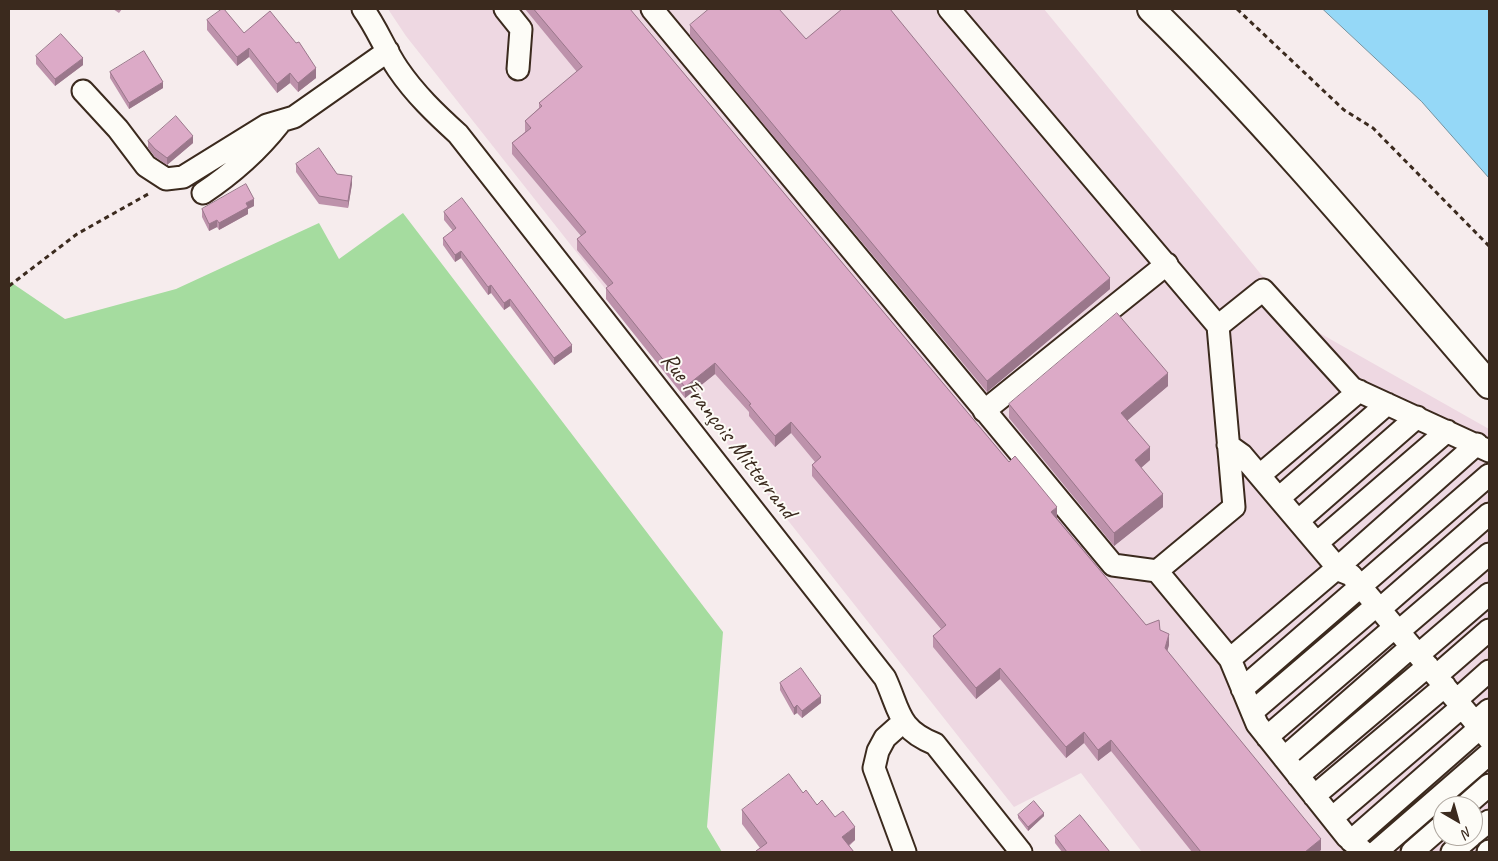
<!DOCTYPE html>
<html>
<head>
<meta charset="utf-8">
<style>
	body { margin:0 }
	#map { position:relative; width:1498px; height:861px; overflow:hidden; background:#f6eced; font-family:Caveat,sans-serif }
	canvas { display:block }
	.frame { position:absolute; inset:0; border:10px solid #3b2a1e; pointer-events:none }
	.north { position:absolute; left:1433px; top:796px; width:50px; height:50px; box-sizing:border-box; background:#fdfcf7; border:1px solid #afa8a0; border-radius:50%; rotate:142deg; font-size:14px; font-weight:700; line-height:20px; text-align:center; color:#3b2a1e }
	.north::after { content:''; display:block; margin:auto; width:18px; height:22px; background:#3b2a1e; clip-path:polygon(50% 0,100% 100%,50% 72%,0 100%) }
</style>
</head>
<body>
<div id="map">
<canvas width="1498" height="861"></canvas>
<div class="frame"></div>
<div class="north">N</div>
</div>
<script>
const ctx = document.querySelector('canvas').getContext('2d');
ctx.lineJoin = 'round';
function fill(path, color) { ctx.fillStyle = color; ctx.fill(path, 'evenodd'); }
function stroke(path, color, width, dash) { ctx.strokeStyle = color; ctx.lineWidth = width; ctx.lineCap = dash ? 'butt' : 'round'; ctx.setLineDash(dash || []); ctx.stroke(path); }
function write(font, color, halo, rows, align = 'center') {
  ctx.font = font + ' Caveat,sans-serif'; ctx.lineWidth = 4; ctx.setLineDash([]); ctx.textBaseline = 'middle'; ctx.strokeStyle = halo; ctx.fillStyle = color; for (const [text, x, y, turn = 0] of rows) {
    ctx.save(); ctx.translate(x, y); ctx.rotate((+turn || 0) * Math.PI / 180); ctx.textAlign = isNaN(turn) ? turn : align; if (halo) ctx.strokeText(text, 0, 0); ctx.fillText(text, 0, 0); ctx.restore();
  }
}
const built = new Path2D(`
	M388,9H1044L1300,322L1489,429V852H1142L1081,773L1014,807L406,36ZM1443,806H1473V836H1443Z`);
const green = new Path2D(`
	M403,213L723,632L707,827L722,852H9V281L65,319L176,289L319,223L339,259Z`);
const water = new Path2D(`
	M1323,9H1489V178L1422,102Z`);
const path = new Path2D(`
	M1237,9L1344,110L1373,128L1489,246
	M9,286L77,234L150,193`);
const minor = new Path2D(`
	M363,9C377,28 385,50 398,69C415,94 436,114 458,134L885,678C900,710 897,729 935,744L1021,852
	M505,9L521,29L518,69
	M652,9L1113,565L1157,571L1234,507L1218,326L949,9
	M83,91L118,129L146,166L166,179L183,177L267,125L294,117L388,51
	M203,193C233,173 257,152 279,124
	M1218,326L1263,290L1352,388L1489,451
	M984,411L1167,264
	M1477,444L1336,569L1351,575L1489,739
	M1228,445L1242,455L1331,560L1336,569L1230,659
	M1260,475L1359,391
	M1279,498L1387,404
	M1298,521L1417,417
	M1317,543L1447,431
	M1157,571L1230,659L1257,724L1347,837L1364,852
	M1380,609L1489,514
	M1399,631L1489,554
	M1418,655L1489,594
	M1436,676L1489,630
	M1242,689L1489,475
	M1252,712L1377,605
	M903,722L885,738L878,751L874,768L905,852
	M1267,737L1395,627
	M1284,758L1411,647
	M1298,776L1428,666
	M1314,796L1445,686
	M1465,806L1489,785
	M1332,818L1456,712L1462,695L1489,671
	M1473,834L1489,821
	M1351,841L1473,734L1481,717L1489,710
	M1376,852L1489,754
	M1412,852L1443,825
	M1452,852L1471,836
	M1488,852L1489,851`);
const major = new Path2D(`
	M1151,9C1271,127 1379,257 1489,385`);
const wall = new Path2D(`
	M113,9H122L119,13Z
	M525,9H630L1009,462L1057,518L1146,625L1160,630L1169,645L1167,651L1321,850L1318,852H1192L1111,751L1098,761L1084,743L1066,758L1000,679L976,699L933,647V636L941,629L812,476V465L815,462L791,433L775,447L749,416V412L715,374L685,398L606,299V288L608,287L577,250V239L581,236L512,154V143L525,132V121L539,108V103L577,72Z
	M207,20L244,33L316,78L298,92L290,83L277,93L249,57L237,66L207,30Z
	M690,25L806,39L1110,289L987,392L690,36Z
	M36,56L83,65L55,86L36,64Z
	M110,72L163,88L129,109L110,78Z
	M148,141L193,143L167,165L155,157L148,148Z
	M296,164L337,174L352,184L348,208L319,204L296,172Z
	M254,206L248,209V214L219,230L217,227L209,231L202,217V209Z
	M444,212L572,352L554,365L510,306L504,310L491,293L488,295L461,258L455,262L443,245V238L453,231L444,220Z
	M1168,386L1127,420L1150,460L1141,468L1163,507L1114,546L1009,418V404Z
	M780,683L821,703L802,718L797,713L794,715L780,690Z
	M803,793L817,805L835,817L855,840L849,846L854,852H756V851L760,848L742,824V810Z
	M1018,815L1044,816L1028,831L1018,818Z
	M1055,836L1110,852H1062L1055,843Z`);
const shadedWall = new Path2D(`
	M249,48V57L237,66V57Z
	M83,58V65L55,86V79Z
	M316,68V78L298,92V83Z
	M290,73V83L277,93V84Z
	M163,82V88L129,109V103Z
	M193,136V143L167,165V158Z
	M352,176V184L348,208V201Z
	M254,199V206L248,209V214L219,230V223L246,203Z
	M217,220V227L209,231V224Z
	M461,251V258L455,262V255Z
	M1110,278V289L987,392V381Z
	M491,285V293L488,295V287Z
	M510,299V306L504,310V303Z
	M572,345V352L554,365V358Z
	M715,363V374L685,398V387Z
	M1168,373V386L1121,426V413Z
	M791,422V433L775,447V436Z
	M1150,447V460L1135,473V460Z
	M1163,494V507L1114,546V533Z
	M1057,507V518L1051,523V512Z
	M1169,634V645L1165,659V648Z
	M1000,668V679L976,699V688Z
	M821,696V703L802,718V711Z
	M797,705V713L794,715V708Z
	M1084,732V743L1066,758V747Z
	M1111,740V751L1098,761V750Z
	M1044,813V816L1028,831V827Z
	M855,827V840L842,850V837Z
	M1321,839V850L1318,852H1305Z`);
const building = new Path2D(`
	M222,9H224L244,33L270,11L296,43L299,42L316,68L298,83L290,73L277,84L249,48L237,57L207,20Z
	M534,9H630L1009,462L1015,456L1057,507L1051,512L1146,625L1159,620L1160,630L1169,634L1165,648L1321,839L1305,852H1201L1111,740L1098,750L1084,732L1066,747L1000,668L976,688L933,636L946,625L812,465L821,457L791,422L775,436L749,405L751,404L715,363L685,387L606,288L613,283L577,239L586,232L512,143L531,128L525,121L542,106L539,103L582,67Z
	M709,9H779L806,39L842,9H890L1110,278L987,381L690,25Z
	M61,34L83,58L55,79L36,56Z
	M144,51L163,82L129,103L110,72Z
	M176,116L193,136L167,158L155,149L148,141Z
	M319,148L337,174L352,176L348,201L319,196L296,164Z
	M246,184L254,199L246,203L248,207L219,223L217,220L209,224L202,209Z
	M462,198L572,345L554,358L510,299L504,303L491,285L488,287L461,251L455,255L443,238L456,228L444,212Z
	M1117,313L1168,373L1121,413L1150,447L1135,460L1163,494L1114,533L1009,404Z
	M801,668L821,696L802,711L797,705L794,708L780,683Z
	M789,774L803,793L806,790L817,805L822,800L835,817L843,811L855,827L842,837L854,852H757L756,851L767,843L742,810Z
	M1034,801L1044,813L1028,827L1018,815Z
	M1080,815L1110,852H1067L1055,836Z`);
const streetNames = [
	["Rue François Mitterrand",728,436,52]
];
fill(built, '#eed8e2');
fill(green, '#a5dc9f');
fill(water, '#95d8f7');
stroke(water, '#7192a0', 1);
stroke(minor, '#3b2a1e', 25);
stroke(major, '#3b2a1e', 30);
stroke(path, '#3b2a1e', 3, [5, 4]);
stroke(minor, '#fdfcf7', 21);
stroke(major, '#fdfcf7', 26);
fill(wall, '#bd92ab');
fill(shadedWall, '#9a778b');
fill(building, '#dcaac7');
stroke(building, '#9a778b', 1);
write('24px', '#3b2a1e', '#fdfcf7', streetNames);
</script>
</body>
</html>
